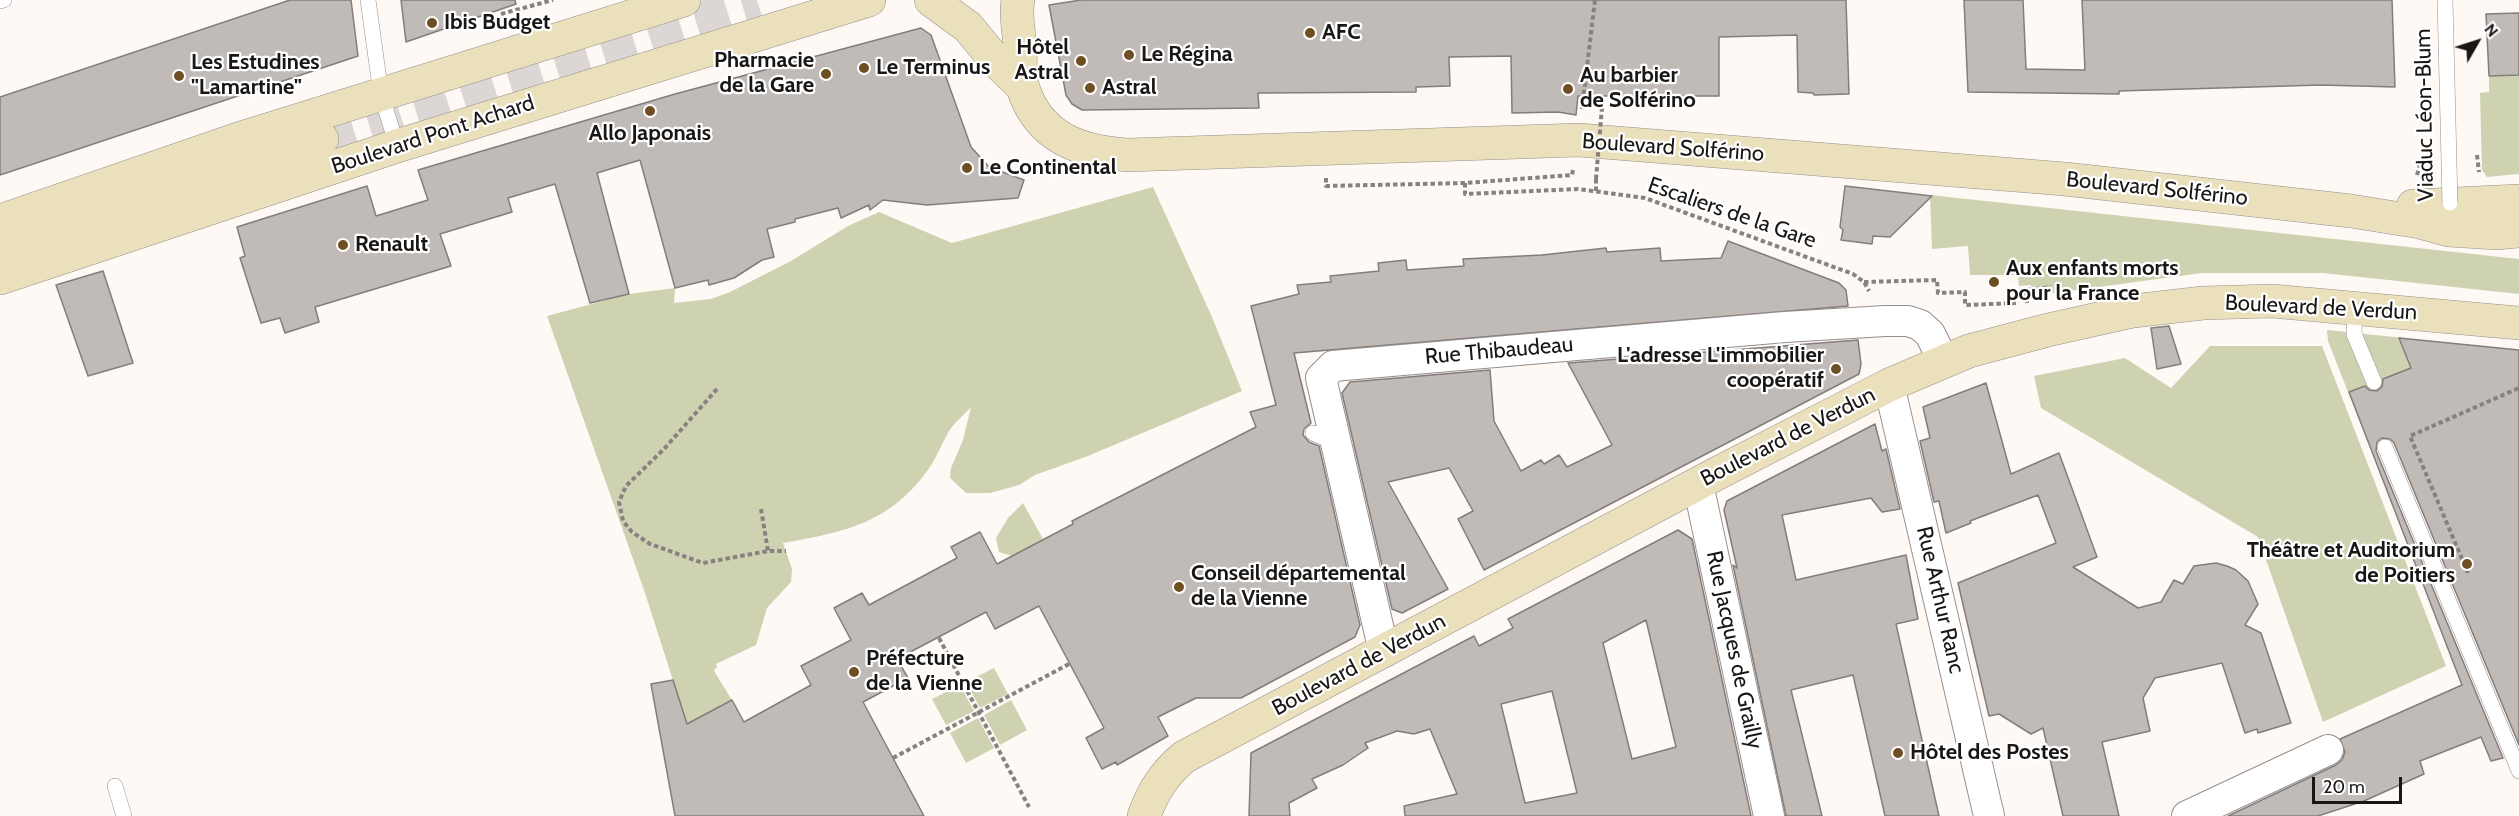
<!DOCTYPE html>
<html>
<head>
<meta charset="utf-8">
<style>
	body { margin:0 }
	#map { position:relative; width:2519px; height:816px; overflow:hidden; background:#fff9f6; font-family:Cabin,sans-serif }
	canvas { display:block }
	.north { position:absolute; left:2447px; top:12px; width:60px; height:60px; -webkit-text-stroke:4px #fff; paint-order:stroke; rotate:51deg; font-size:16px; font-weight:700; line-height:24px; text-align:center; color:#191716 }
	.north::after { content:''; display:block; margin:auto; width:21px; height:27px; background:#191716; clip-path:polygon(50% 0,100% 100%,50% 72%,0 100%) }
	.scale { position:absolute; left:2312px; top:777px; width:90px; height:27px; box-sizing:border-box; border:3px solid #191716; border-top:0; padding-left:8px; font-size:18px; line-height:21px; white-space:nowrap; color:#191716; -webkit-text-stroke:4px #fff; paint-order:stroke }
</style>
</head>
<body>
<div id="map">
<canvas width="2519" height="816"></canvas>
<div class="north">N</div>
<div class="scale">20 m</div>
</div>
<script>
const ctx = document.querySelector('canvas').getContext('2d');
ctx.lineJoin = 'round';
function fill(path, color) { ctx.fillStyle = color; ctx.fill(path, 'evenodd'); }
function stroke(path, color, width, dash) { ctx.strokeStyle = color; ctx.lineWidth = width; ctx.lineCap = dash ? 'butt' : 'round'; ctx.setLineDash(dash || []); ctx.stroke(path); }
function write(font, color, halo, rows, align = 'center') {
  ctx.font = font + ' Cabin,sans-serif'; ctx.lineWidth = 4.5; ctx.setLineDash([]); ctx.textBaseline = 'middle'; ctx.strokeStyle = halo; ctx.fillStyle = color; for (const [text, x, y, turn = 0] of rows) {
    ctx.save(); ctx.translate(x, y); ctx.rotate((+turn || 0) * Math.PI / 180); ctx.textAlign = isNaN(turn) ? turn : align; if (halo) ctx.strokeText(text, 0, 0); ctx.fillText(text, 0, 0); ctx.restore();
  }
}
const green = new Path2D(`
	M2519,75V174L2487,177L2482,170L2480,93L2489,92V76Z
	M1153,187L1212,317L1242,391L1088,456L1035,475L1019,485L990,493H966L950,478L951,468L963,440L971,407C964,415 955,422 949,431C942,443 937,456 930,467C891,523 846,532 783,543L792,569L791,582L767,608L756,645L716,664L717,667L714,671L732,700L687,724L645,593L547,316L629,294L675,288L674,303L711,299L730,292L791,261L848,226L879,212L952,243Z
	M1930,195L2519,259V294L2323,273H2202L2032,296L2031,285L2019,286L2018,275H1970L1968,246L1932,249Z
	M2327,330L2519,350L2368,443L2328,341Z
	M2210,346H2322L2446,666L2323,722L2258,537L2041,408L2034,376L2125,358L2171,388Z
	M1023,503L1043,539L1012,556L999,552L996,538L1008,518Z
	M994,668L1008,694L980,708L966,682Z
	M960,685L974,711L946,725L932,699Z
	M1011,700L1027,730L1000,745L984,715Z
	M978,718L994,748L966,763L950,733Z`);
const building = new Path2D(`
	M290,0H351L358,56L0,175V97Z
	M401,0H515L516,4L406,42Z
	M1081,0H1846L1849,94L1814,95L1813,93L1798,92L1797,35L1719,37V96H1578L1576,115L1558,112L1512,113L1511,56L1449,57L1450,86L1416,87V92L1258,93L1259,108L1082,110L1072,104L1066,95L1049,5Z
	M1964,0H2023L2026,69L2085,70L2082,0H2392L2395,87L2321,85L2119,91V94L1968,92Z
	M2519,13V75L2489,76L2486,14Z
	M921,28L931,35L971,147L989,167L1024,180L1018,198L927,205L883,200L870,210L869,205L841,218L838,208L795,219V222L767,229L774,257L762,260L734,278L709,285L708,280L675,288L640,160L597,173L629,294L590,303L555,184L508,198L512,212L440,234L451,266L315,307L319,322L285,333L280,318L261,323L240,258L245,256L237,227L367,186L376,216L428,200L418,170L675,94Z
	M1845,186L1932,196L1890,237L1873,236L1872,244L1841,240L1843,230L1840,227Z
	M1728,241L1839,283L1846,290L1848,306L1294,353L1311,423L1304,429L1303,435L1309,442L1319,446L1360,625L1355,637L1241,698H1196L1158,717L1168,736L1117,765L1116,762L1102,769L1086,738L1104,728L1039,606L995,629L986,612L897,659L908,678L863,702L924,816H675L651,684L673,680L687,724L732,700L744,722L811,685L801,666L851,640L834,608L862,593L869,605L957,558L951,547L980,532L997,564L1073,524L1072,521L1256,427L1250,412L1276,405L1251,306L1299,294L1297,285L1331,282L1330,276L1379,271L1378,263L1406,260L1407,270L1464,266L1463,259L1542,255L1606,248L1607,252L1660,248L1661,261L1721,258Z
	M103,271L133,363L88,376L56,285Z
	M2169,326L2181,364L2157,369L2151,328Z
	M2399,338L2519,350V745L2394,443L2390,439L2382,438L2377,442L2376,451L2503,758L2491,761L2481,737L2420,761L2424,774L2364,801L2318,816H2228L2336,765L2342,760L2345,752L2340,739L2462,685L2349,392L2365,386L2369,390L2377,391L2382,387L2383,379L2411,368Z
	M1858,340L1861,364L1859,374L1484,570L1458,519L1473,511L1449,468L1388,482L1448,589L1402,613L1392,609L1342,393L1350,382L1490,370L1494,421L1521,471L1541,460L1544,464L1559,455L1567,467L1612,445L1568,363Z
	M1986,383L2011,474L2059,453L2097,557L2073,567L2138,608L2161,602L2174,580L2183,584L2194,566L2216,563L2227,566L2236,570L2248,581L2258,604L2245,625L2261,633L2291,723L2258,733L2257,729L2245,733L2222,663L2155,678L2143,698L2150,731L2102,742L2119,816H2063L2043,728L2031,734L1999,714L1989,716L1958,583L2056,543L2038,495L1970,521L1971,523L1946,533L1939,501L1934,502L1920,441L1930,438L1923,407Z
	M1875,424L1882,451L1886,449L1900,509L1882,512L1871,498L1782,515L1796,580L1906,555L1918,619L1896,624L1939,816H1885L1853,675L1791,690L1822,816H1786L1733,565L1737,568L1724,510L1727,501Z
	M1678,530L1692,539L1751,816H1405L1404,806L1457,794L1430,729L1414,734L1397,731L1365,743L1368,748L1343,765L1312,779L1317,788L1289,803L1290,816H1249L1251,753L1474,636L1479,646L1513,628L1508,619ZM1646,620L1676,747L1632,759L1603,643ZM1552,691L1577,793L1525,803L1501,704Z`);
const secondaryTunnel = new Path2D(`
	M322,139L757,0`);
const path = new Path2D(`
	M501,14L553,0
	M1582,109L1595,0
	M2477,155L2479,172
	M2417,175L2420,164
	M1326,178V186L1465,183L1572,175L1573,170
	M1465,183V194L1578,189L1645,198L1853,274L1864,282L1869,291
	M1596,191V179
	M1864,282L1937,280L1938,293L1965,292V305L2019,303
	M2027,303L2026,290L2051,287
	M717,389L664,449L626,486L619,502L623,521L632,532L650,544L703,563L768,551H786
	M761,509L768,551
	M2468,573L2410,436L2519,388
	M939,638L1029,807
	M893,758L1069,664`);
const lane = new Path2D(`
	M368,0L381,94L397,146
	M0,1L4,0
	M2355,307L2354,334L2374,382
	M1313,433L1325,438L1335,446
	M2385,447L2519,771
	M115,786L124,816`);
const street = new Path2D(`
	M1889,385L1989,816
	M1698,484L1769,816
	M1384,652L1321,378L1333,366L1785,327L1885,321H1908L1920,325L1930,334L1943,360
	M2187,816L2328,750`);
const secondary = new Path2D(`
	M931,0L968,27L996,61L1022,86
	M1018,0C1015,14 1019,32 1020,46C1021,59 1019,76 1023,88C1039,138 1080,152 1128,155L1579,140L2065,179L2351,211L2420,222L2449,230L2496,233L2519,231
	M2413,206L2519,201
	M0,221L238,139L684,0
	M0,247L322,139
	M0,278L397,146L869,0
	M1144,816C1153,791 1164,774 1184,757L1714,475L1889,385L1969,351L2048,330L2133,311L2203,303L2272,301L2519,323`);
const pathBridge = new Path2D(`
	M1596,179L1603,95`);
const laneBridge = new Path2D(`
	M2445,0L2450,203`);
const markers = [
	[432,23,6,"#6e4f24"],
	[1310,33,6,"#6e4f24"],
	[1129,55,6,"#6e4f24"],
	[1081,61,6,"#6e4f24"],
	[864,68,6,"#6e4f24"],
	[826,74,6,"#6e4f24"],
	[179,76,6,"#6e4f24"],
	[1090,88,6,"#6e4f24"],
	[1568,89,6,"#6e4f24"],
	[650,111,6,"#6e4f24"],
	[967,168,6,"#6e4f24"],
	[343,245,6,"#6e4f24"],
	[1994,282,6,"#6e4f24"],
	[1836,369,6,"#6e4f24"],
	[2467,564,6,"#6e4f24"],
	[1179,587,6,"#6e4f24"],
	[854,672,6,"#6e4f24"],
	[1898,753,6,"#6e4f24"]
];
const poiNames = [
	["Ibis Budget",444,23],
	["AFC",1322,33],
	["Hôtel",1069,48,"right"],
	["Astral",1069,73,"right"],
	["Le Régina",1141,55],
	["Pharmacie",814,61,"right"],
	["de la Gare",814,86,"right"],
	["Les Estudines",191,63],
	["\"Lamartine\"",191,88],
	["Le Terminus",876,68],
	["Au barbier",1580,76],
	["de Solférino",1580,101],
	["Astral",1102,88],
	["Allo Japonais",650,134,"center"],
	["Le Continental",979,168],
	["Renault",355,245],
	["Aux enfants morts",2006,269],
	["pour la France",2006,294],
	["L'adresse L'immobilier",1824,356,"right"],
	["coopératif",1824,381,"right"],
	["Théâtre et Auditorium",2455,551,"right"],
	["de Poitiers",2455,576,"right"],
	["Conseil départemental",1191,574],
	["de la Vienne",1191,599],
	["Préfecture",866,659],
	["de la Vienne",866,684],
	["Hôtel des Postes",1910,753]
];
const streetNames = [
	["Viaduc Léon-Blum",2425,115,-91],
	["Boulevard Pont Achard",433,135,-18],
	["Boulevard Solférino",1673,148,4],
	["Boulevard Solférino",2157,189,6],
	["Escaliers de la Gare",1732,213,19],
	["Boulevard de Verdun",2321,308,3],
	["Rue Thibaudeau",1499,351,-5],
	["Boulevard de Verdun",1788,437,-27],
	["Rue Arthur Ranc",1940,600,77],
	["Rue Jacques de Grailly",1734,650,78],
	["Boulevard de Verdun",1359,665,-28]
];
fill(green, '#cfd2b1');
fill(building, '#c1bbb8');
stroke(building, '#837d7b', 1.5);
stroke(secondaryTunnel, '#dcd7d4', 33, [33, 16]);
stroke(lane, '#948e8c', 16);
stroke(street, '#948e8c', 32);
stroke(secondary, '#948e8c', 34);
stroke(path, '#868280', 4, [4.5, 3]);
stroke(lane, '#fff', 15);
stroke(street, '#fff', 30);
stroke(secondary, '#eae1bc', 33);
stroke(laneBridge, '#948e8c', 16, []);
stroke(pathBridge, '#868280', 4, [4.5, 3]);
stroke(laneBridge, '#fff', 15);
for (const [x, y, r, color] of markers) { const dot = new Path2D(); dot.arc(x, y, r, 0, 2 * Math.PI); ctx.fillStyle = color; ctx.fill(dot); stroke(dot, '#fff', 2); }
write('bold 22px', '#191716', '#fff', poiNames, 'left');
write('22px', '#191716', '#fff', streetNames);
</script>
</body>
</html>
